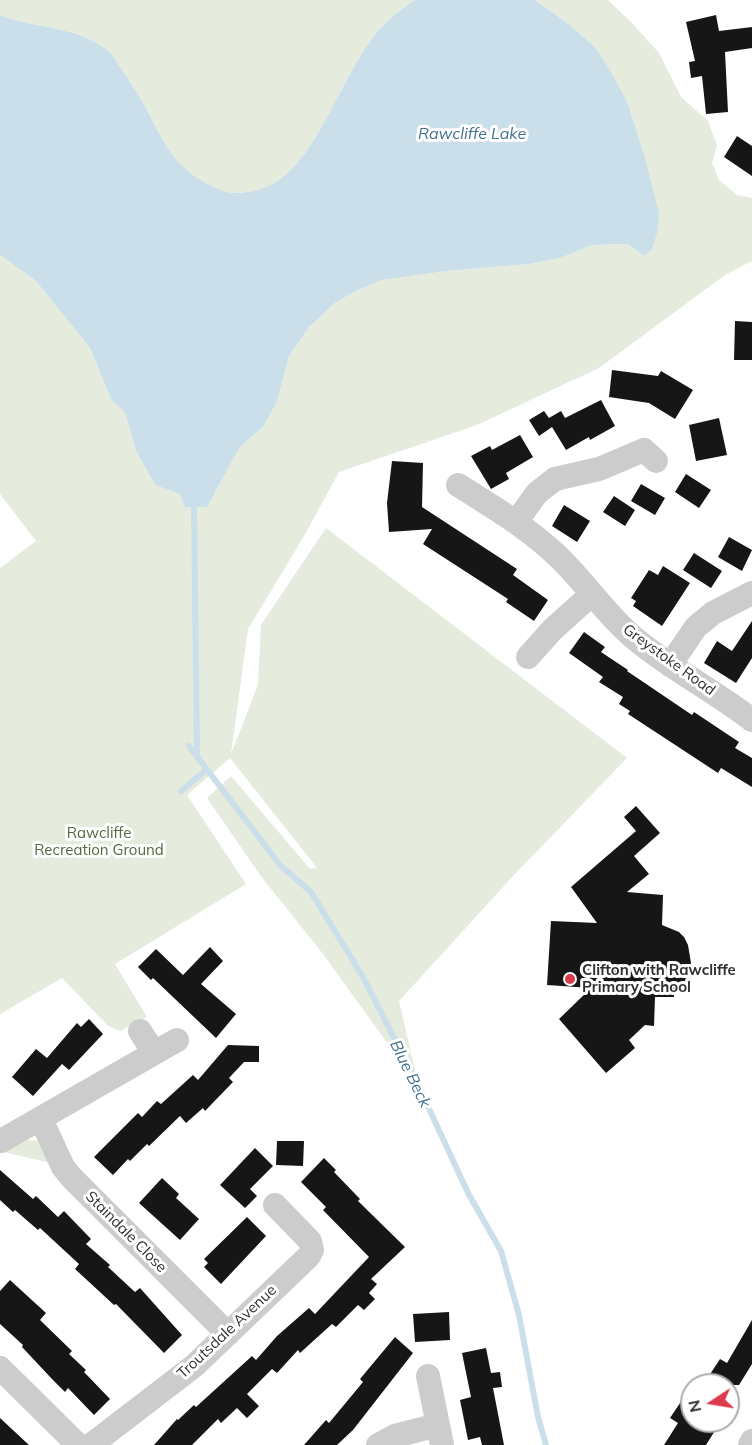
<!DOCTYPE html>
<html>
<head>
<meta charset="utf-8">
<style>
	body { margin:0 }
	#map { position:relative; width:752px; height:1445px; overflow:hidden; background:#fff; font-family:Mulish,sans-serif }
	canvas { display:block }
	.north { position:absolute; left:680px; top:1373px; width:60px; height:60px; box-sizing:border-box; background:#fff; border:2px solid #acacac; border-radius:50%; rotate:258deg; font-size:16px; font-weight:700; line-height:24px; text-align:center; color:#2f2f2f }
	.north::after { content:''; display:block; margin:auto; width:21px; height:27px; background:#dc3b4d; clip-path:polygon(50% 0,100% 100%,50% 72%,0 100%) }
</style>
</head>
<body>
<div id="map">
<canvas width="752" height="1445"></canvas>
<div class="north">N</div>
</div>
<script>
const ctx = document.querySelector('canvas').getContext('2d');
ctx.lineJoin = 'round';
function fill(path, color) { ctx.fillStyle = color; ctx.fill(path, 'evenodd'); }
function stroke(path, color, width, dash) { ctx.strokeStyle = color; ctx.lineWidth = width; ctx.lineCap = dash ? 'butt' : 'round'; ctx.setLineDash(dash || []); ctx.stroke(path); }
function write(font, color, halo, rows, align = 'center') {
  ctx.font = font + ' Mulish,sans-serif'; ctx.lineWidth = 6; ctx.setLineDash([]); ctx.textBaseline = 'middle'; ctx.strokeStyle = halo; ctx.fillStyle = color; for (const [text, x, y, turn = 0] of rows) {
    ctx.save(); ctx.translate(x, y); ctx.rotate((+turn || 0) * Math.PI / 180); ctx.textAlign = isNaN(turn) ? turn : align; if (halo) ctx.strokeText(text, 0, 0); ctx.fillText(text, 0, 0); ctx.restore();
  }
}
const green = new Path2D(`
	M0,0H415C400,10 385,21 374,36C342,76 320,151 279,180C268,188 250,193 236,193C226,193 215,188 206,183C165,161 159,127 136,91C131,83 126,76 121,68C117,63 113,54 107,50C77,25 34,29 0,15Z
	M535,0H608L632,23L659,53L681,97L708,121L717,145L712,163L719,180L737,195L752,198V261L725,275L599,368L477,425L339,472L304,536L248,629L231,754L258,685L261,625L326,528L627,758L514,875L399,1001L419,1087L323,954L260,875L207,798L231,776L310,869L317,868L230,758L187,795L246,884L115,964L147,1017L120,1031L108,1026L62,978L0,1014V568L36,541L0,494V255L36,281L90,348L111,399L125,413L136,451L155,485L181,494L215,493L240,447L263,427L277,402L289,356L309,327L335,303L356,291L382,280L447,271L529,264L560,258L592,245L628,244L644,256L595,47L566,22Z
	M28,1140L40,1141L51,1163L4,1152Z`);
const water = new Path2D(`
	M415,0H535L566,22L595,47L611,72L627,102L645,158L659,213L657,233L652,249L644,256L628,244L592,245L560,258L529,264L447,271L382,280L356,291L335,303L309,327L289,356L277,402L263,427L240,447L207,507H185L180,494L155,485L136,451L125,413L111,399L90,348L36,281L0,255V15C34,29 77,25 107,50C113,54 117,63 121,68C126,76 131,83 136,91C159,127 165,161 206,183C215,188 226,193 236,193C250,193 268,188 279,180C320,151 342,76 374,36C385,21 400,10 415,0Z`);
const stream = new Path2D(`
	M194,507L197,757
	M189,746L280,865L311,892L363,977L419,1087L468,1193L501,1251L519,1315L538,1417L546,1445
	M181,791L206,770`);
const building = new Path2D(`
	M716,15L719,31L752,27V48L725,52L728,112L706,114L702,76L691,78L689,62L695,61L686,22Z
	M737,136L752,146V176L724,157Z
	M735,321L752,322V360H734Z
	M612,370L658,376L661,371L693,390L675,419L649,403L609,397Z
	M601,400L615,426L590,440L589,437L566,450L552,427L539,436L529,420L544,411L549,418L561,411L565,418Z
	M719,418L727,455L696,461L689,425Z
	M520,435L533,457L506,473L509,479L491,489L471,456L490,446L492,450Z
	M392,461L423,463L422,507L517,569L513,575L548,600L534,621L506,602L508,599L423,544L432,529L389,532L387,503Z
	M686,474L711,490L699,508L675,492Z
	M641,484L665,498L655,515L631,501Z
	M614,496L635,510L625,526L603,512Z
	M564,505L590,521L577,542L552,526Z
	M729,537L752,550L742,571L718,557Z
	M694,553L722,571L711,588L683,570Z
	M663,566L690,583L662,626L633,606L636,601L631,598L649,570L658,575Z
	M752,621V658L736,683L704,663L717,641L732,651Z
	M584,632L605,647L601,652L628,670L627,671L692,715L694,712L739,742L735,748L752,758V787L721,768L718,773L628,714L630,711L619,704L623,697L599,682L603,677L569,653Z
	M636,806L660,833L634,856L649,874L627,892L663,895L662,925L679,932L684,937L688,945L691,963L686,980L674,991V997H655L654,1026L645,1025L629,1040L635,1048L606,1073L559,1019L591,988L547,985L551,921L597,923L571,887L636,831L624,817Z
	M210,947L223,961L201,984L236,1014L216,1038L153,978L151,980L138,967L156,949L183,975Z
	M89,1019L103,1034L69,1070L62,1064L33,1096L12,1077L36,1049L47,1058L77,1023L81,1027Z
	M228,1045L259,1046V1062H244L229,1078L233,1082L205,1111L203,1108L186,1123L180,1116L149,1146L147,1144L130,1161L128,1159L113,1175L94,1157L138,1113L142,1117L157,1101L161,1104L193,1075L198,1080Z
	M277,1141H304L303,1166L276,1165Z
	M255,1148L273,1166L250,1189L257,1196L245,1208L220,1185Z
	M324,1158L336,1170L334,1172L360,1199L358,1201L405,1247L371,1279L377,1284L369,1293L375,1299L364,1310L358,1305L336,1327L332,1324L300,1353L298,1350L277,1373L272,1369L247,1394L259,1406L247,1418L237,1408L221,1423L218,1419L192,1445H154L177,1419L178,1420L194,1405L196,1407L252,1356L256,1360L277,1336L309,1308L315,1314L369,1257L323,1210L326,1207L301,1182Z
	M0,1170L33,1199L36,1196L58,1217L64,1211L91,1239L86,1244L110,1265L108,1267L135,1292L140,1288L182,1335L164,1353L116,1304L114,1305L75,1269L79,1264L40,1228L38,1230L15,1210L13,1212L0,1200Z
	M162,1178L179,1194L176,1198L199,1219L180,1240L139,1203Z
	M247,1217L266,1236L221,1284L204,1267L208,1263L204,1259Z
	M10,1280L46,1313L40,1320L72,1351L69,1354L86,1370L84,1372L110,1399L94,1415L68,1388L65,1392L52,1379L22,1347L23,1345L0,1324V1291Z
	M449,1312L450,1340L415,1342L413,1314Z
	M752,1320V1364L739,1385H703L720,1359L727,1363Z
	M395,1337L413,1353L353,1430L337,1445H304L326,1420L329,1423L363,1382L360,1379Z
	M486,1348L491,1373L500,1372L502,1387L493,1388L504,1445H482L480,1437L468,1440L460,1400L471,1397L462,1353Z
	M692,1385V1421H721L706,1445H664L678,1423L670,1418Z
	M0,1418L29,1445H0Z`);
const street = new Path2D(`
	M458,485C490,505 523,525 551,550C583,578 605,615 639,642C675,671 716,692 752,720
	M516,522L537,493L555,479L599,469L644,450L656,461
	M528,657L552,630L591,595
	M670,665L696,627L713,613L752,593
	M140,1031L154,1053
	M41,1119L63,1167L71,1177L228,1334
	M1,1141L177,1040
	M0,1368L78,1445
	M428,1376L442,1445
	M91,1445L194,1366L309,1256L312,1250L310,1241L275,1205
	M378,1445L395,1436L438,1425
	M750,1445L752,1441`);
const markers = [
	[570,979,6,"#dc3b4d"]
];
const streetNames = [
	["Greystoke Road",669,660,36],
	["Staindale Close",126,1232,45],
	["Troutsdale Avenue",227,1332,-43]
];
const parkNames = [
	["Rawcliffe",99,833],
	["Recreation Ground",99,850]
];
const poiNames = [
	["Clifton with Rawcliffe",582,970],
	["Primary School",582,987]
];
const waterNames = [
	["Rawcliffe Lake",472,134],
	["Blue Beck",410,1074,64]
];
fill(green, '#e5ebdd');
fill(water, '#cbdfea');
stroke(stream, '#cbdfea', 6);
fill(building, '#161616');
stroke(street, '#ccc', 24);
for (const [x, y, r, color] of markers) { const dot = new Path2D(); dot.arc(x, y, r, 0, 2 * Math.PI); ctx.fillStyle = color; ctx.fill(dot); stroke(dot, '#fff', 2); }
write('15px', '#2f2f2f', '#fff', streetNames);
write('15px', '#54683e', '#fff', parkNames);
write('bold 15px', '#2f2f2f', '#fff', poiNames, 'left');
write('italic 16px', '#41728d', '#fff', waterNames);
</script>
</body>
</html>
